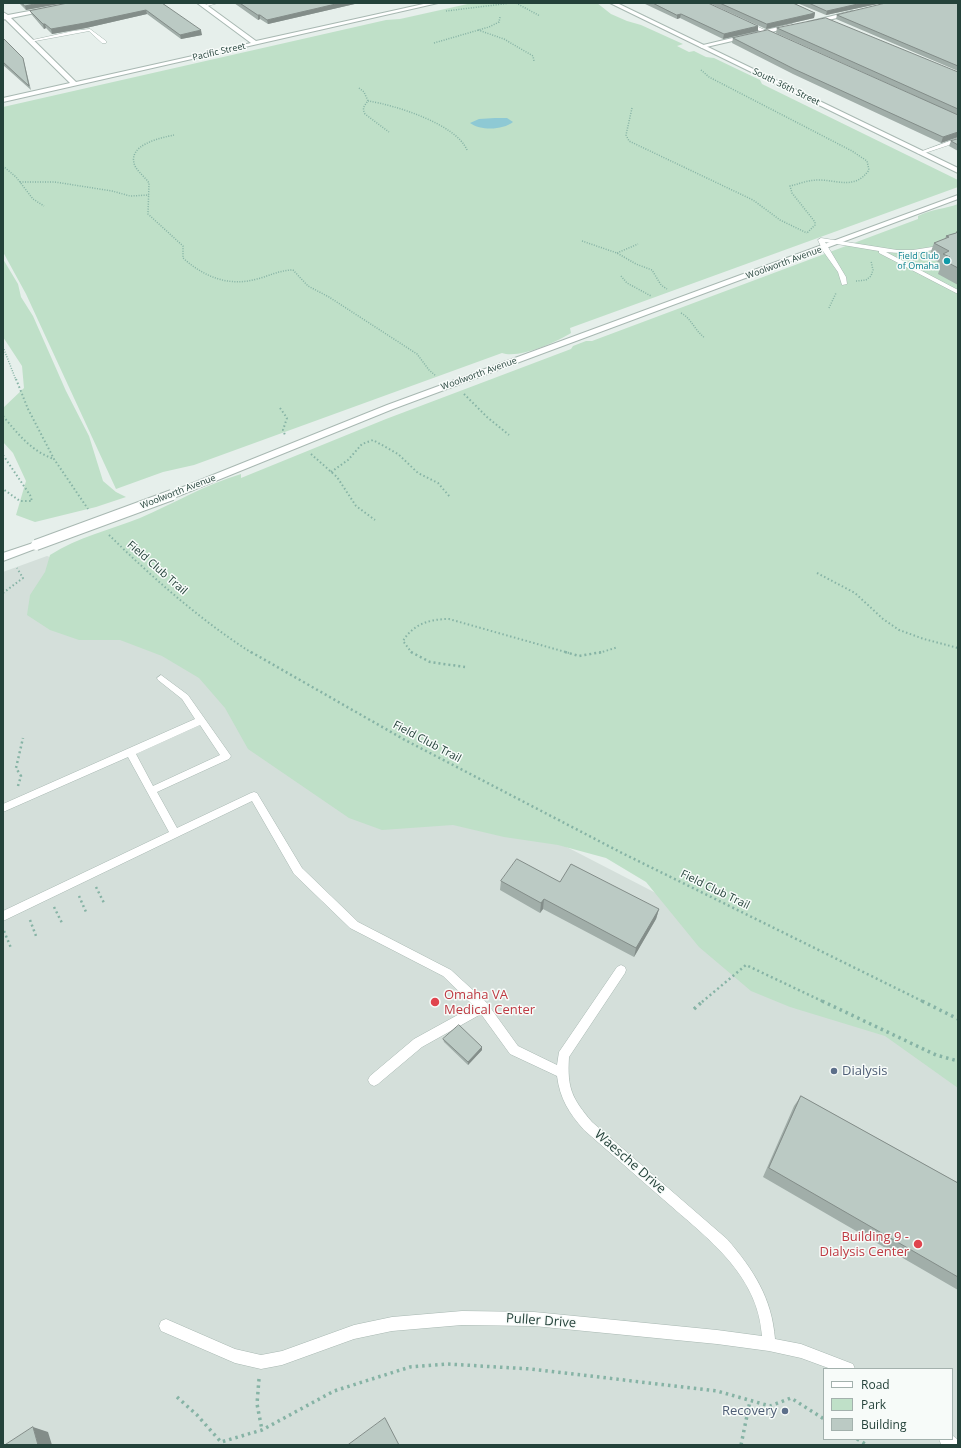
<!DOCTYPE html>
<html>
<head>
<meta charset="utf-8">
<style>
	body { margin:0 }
	#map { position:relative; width:961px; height:1448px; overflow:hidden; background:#e6efeb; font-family:"Open Sans",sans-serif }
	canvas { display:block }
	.frame { position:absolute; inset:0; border:4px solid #24423a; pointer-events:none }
	.legend { position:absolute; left:823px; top:1368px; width:130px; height:72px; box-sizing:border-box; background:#f7fbf9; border:1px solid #a3b1ad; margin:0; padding:5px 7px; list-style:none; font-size:12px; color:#24423a }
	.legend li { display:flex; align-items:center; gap:8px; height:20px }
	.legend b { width:20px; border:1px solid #a3b1ad }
</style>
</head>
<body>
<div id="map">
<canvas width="961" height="1448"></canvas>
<div class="frame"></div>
<ul class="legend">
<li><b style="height:5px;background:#fff"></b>Road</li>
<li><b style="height:11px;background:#bfe0c8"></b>Park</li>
<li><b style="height:11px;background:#bbcac4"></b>Building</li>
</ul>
</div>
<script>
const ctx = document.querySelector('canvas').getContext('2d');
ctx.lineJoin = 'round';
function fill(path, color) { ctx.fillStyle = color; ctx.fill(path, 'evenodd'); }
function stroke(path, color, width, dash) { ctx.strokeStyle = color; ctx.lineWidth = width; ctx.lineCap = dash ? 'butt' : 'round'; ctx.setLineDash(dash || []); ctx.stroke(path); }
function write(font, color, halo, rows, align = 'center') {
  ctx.font = font + ' "Open Sans",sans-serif'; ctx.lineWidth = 3; ctx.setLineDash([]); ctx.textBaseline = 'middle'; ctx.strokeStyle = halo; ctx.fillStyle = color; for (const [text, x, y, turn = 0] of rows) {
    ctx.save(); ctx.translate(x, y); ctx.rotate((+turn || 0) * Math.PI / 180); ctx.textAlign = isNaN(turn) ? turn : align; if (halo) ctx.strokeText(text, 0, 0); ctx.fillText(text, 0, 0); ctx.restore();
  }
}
const built = new Path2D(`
	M47,556L100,574L251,684L958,1049V1445H3V572ZM824,1369H952V1439H824Z`);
const green = new Path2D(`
	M472,3H597L611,14L627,21L641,25L683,44L677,46L689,52L694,51L706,57L714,58L760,80L762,84L958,180V187L570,328L571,333C557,342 519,359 502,353L194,465L163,472L116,489L26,294L3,252V107L386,20L400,19Z
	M958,204V1088L885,1036L790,1007L751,991L699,947L646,882L606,858L558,845L504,837L453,825L382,830L349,818L248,749L225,708L199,678L162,656L120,640H79L50,630L27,615L30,595L45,572L50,555C78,537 110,530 140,518C175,503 204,485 241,474V478L386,419L571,349L573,346L586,341H592L918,219V216C931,209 945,209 958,204Z
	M3,259L18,284L21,297L33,316L66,391L89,436L103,481L116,492L126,497L96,507L35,522L16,515L26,481L13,453L3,442V408L24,388L22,366L3,337Z`);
const water = new Path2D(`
	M495,118H507L513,122C503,130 481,131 470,123L479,119Z`);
const pathFar3 = new Path2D(`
	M516,3L540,16
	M446,11L511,3
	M478,30L504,39L533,56L534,61
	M434,43L489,27L499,22L500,17
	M701,70L709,77L852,151L867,161L869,170C855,190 838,180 818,180C808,180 799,184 790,186L792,193L815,222V225L807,233
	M359,88L364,92L368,101C364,106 362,108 365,114L389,132
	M368,101C395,105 456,124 467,150
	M632,108L626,135L629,141L753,200L780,220L807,233
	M174,135C160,138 126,145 135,166C138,172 145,177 149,183L148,214L183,246V258C204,277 229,287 257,279C269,276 280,270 293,270L308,286L329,297L417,354L429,370L436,376
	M3,166L16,177L33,199L44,206
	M20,182H55L112,191L130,196L149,195
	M582,241L617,253L636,264L652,270L661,285L667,289
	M617,253L638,244
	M621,276L627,283L651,296
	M856,281L866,280L871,276L873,270L871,261
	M829,308L836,293
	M681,313C692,319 695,331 705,338
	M3,347L16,380`);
const pathFar2 = new Path2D(`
	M16,379L28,409L54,459L88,509
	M464,394L487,417L509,435
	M280,408L287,418L283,430L285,435
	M3,416C18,434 31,451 54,459
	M311,454L337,477L356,506L375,520
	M3,455L30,495L32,501H20L3,489
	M331,472L348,460L362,444L373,440L398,454L418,473L438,483L450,497
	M109,535C153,578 200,620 252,653
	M817,573L855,593L883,619L899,630L924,639L958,648
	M3,593L23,578L17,568
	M412,653L403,641C413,624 430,619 449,619L569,653
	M599,653L618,647`);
const pathFar1 = new Path2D(`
	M251,652L405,740L622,853L924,1002
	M411,652L430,662L465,667
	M565,652L579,656L602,652
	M18,786L21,776L16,768L23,738
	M96,887L104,903
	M79,896L86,912
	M54,907L62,923
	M30,920L36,936
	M4,931L11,948
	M702,1002L746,965L824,1002`);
const path = new Path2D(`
	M822,1001L936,1055L958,1061
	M922,1001L958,1019
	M694,1009L703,1001
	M259,1379L257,1404L262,1430
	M177,1397L197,1415L221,1442L262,1430L334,1391L410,1367L447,1364L531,1369L717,1391L770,1406L791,1398L824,1419
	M857,1439L867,1445
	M741,1445L750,1401`);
const service = new Path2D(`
	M211,3H218L204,7L202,6Z
	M747,22L776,35V36L772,37L746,24Z
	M90,29L106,41V43H102L89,31L30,42L28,41L73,31Z
	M958,138V142L922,154L917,153Z
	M821,238L897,250H913L945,245V247C925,253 907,254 886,252L958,290V294L879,253V251L825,242L846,277L847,284L842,285L838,272L823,251L818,240Z
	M161,675L188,695L231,756L229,759L157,792L177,828L251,793L254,792L257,793L302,868L358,922L451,970L487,1003L518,1046L557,1065L559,1052L617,967L621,965L625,967L626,970L625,973L569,1057C567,1089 572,1098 592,1122L727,1239C753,1269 772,1298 775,1339L801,1344L853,1364L855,1369H831L801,1358L769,1351L717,1344L534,1326L462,1325L392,1331L354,1339L282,1365L261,1369L235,1363L161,1331L159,1326L161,1321L166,1319L235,1349L261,1355L282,1351L354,1325L392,1317L462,1311L534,1312L717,1330L762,1336C758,1274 707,1238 664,1200C637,1177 611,1153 584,1130C569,1113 560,1099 557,1076L510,1054L481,1014L422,1047L378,1084L374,1086L370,1084L368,1080L370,1076L414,1039L474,1006L443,976L350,928L294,874L252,801L3,921V911L169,832L128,757L3,812V804L195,719L182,699L158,680L157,678ZM200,725L220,755L153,786L136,754Z
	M952,1435L958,1440V1445L941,1444L939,1439H952Z`);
const minor = new Path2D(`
	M72,3H83L11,18L76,82L251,43L197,3H204L256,41L428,3H438L3,102V98L70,83L5,19L3,20V12L8,15Z
	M852,11L854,12V14L811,24L808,22Z
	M791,24L793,25V27L702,48L699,46Z`);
const tertiary = new Path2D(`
	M610,3H617L958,168V173Z
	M958,195V199L393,409L176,497H168L167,495L168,493L387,405Z
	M36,542L41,545L40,547L3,561V553Z`);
const tertiaryBridge = new Path2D(`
	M36,545L172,495`);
const wall = new Path2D(`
	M19,3H64L26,10Z
	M162,3L202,35L181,39L147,14L86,28L52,34L46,28L44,29L32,15L30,11Z
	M234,3H359L268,24L260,19L258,20Z
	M643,3H708L758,31L723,39L680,18L677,19Z
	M709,3H793L815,13L814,18L766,29Z
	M797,3H882L826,15Z
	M958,3V71L836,19L837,15Z
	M777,28L958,72V137L941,143L793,74L732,43L733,38L920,98L776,33Z
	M3,38L24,62L31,90L3,65Z
	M958,139V151L949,146L951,141Z
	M958,230V285L938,274L940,268L938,267L940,263L929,257L934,243L945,239L946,236L956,233Z
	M501,881L560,882L659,909L656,919L634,957L543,909L540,913L500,890Z
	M443,1039L482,1047V1050L468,1065L444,1042Z
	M801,1096L958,1183V1290L763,1177L794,1106Z`);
const shadedWall = new Path2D(`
	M39,3H64L26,10L25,6Z
	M340,3H359L268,24L267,20Z
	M862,3H882L826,15L827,11Z
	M146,10L147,14L86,28L52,34L51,29Z
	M815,13L814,18L766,29L767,24Z
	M681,14L680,18L677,19V15Z
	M258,15H260V19L258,20Z
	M43,24H45L46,28L44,29Z
	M758,26V31L723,39L724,34Z
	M201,30L202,35L181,39L180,35Z
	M958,132V137L941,143L943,137Z
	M544,899L543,909L540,913L541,903Z
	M659,909L656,919L634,957L636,948Z
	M482,1047V1050L468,1065V1062Z
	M33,1427L48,1432L52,1445H38Z`);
const building = new Path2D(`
	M22,3H39L25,6Z
	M68,3H162L201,30L180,35L146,10L85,23L51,29L45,24H43L30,11Z
	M240,3H340L267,20L260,15H258Z
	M653,3H708L758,26L724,34L681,14L677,15Z
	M720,3H793L815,13L767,24Z
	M809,3H862L827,11Z
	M886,3H958V66L837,15Z
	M826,18L958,72V109L777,28Z
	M768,30L958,115V132L943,137L794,69L733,38Z
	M3,38L23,58L29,86L3,62Z
	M958,139V145L951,141Z
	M958,230V268L943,260L950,257L943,254L949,251L934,243L949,237L946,236L956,233Z
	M517,859L560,882L571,864L659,909L636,948L544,899L541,903L501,881Z
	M459,1025L482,1047L468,1062L443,1039Z
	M801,1096L958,1183V1277L769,1168Z
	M385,1418L399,1445H348Z
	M33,1427L38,1445H5Z`);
const markers = [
	[947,261,4,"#0f9aa8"],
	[435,1002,5,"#e0444e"],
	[834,1071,4,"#5c6f8a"],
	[918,1244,5,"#e0444e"],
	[785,1411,4,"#5c6f8a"]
];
const farStreetnames = [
	["Pacific Street",219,52,-13],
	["South 36th Street",786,87,26],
	["Woolworth Avenue",784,263,-20],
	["Woolworth Avenue",479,374,-20],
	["Woolworth Avenue",178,492,-21]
];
const farCulturenames = [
	["Field Club",939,256],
	["of Omaha",939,266]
];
const streetNames = [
	["Field Club Trail",157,568,41],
	["Field Club Trail",427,742,28],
	["Field Club Trail",715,890,26]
];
const nearHealthnames = [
	["Omaha VA",444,995],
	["Medical Center",444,1010],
	["Building 9 -",909,1237,"right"],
	["Dialysis Center",909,1252,"right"]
];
const nearServicenames = [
	["Dialysis",842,1071],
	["Recovery",777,1411,"right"]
];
const nearStreetnames = [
	["Waesche Drive",630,1162,41],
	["Puller Drive",541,1321,4]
];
fill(built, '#d4dfda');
fill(green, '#bfe0c8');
fill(water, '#8ec9d4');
stroke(service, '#a8b8b2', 1);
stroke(minor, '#a8b8b2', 2);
stroke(tertiary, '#a8b8b2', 2);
stroke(pathFar3, '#86b3a5', 1.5, [1, 1.5]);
stroke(pathFar2, '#86b3a5', 2, [1.5, 2.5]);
stroke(pathFar1, '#86b3a5', 2.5, [2, 3]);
stroke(path, '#86b3a5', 3.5, [2.5, 4]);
fill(service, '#fff');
fill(minor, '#fff');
fill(tertiary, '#fff');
stroke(tertiaryBridge, '#a8b8b2', 12, []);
stroke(tertiaryBridge, '#fff', 10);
fill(wall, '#a1aea9');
fill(shadedWall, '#838d89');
fill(building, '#bbcac4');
stroke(building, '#838d89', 1);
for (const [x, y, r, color] of markers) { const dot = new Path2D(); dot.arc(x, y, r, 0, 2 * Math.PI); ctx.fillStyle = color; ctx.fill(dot); stroke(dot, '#f7fbf9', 1.5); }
write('9px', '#24423a', '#f7fbf9', farStreetnames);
write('9px', '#0d838f', '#f7fbf9', farCulturenames, 'right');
write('11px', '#24423a', '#f7fbf9', streetNames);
write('13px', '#be3a42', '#f7fbf9', nearHealthnames, 'left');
write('13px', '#4e5e75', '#f7fbf9', nearServicenames, 'left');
write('13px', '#24423a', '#f7fbf9', nearStreetnames);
</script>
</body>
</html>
